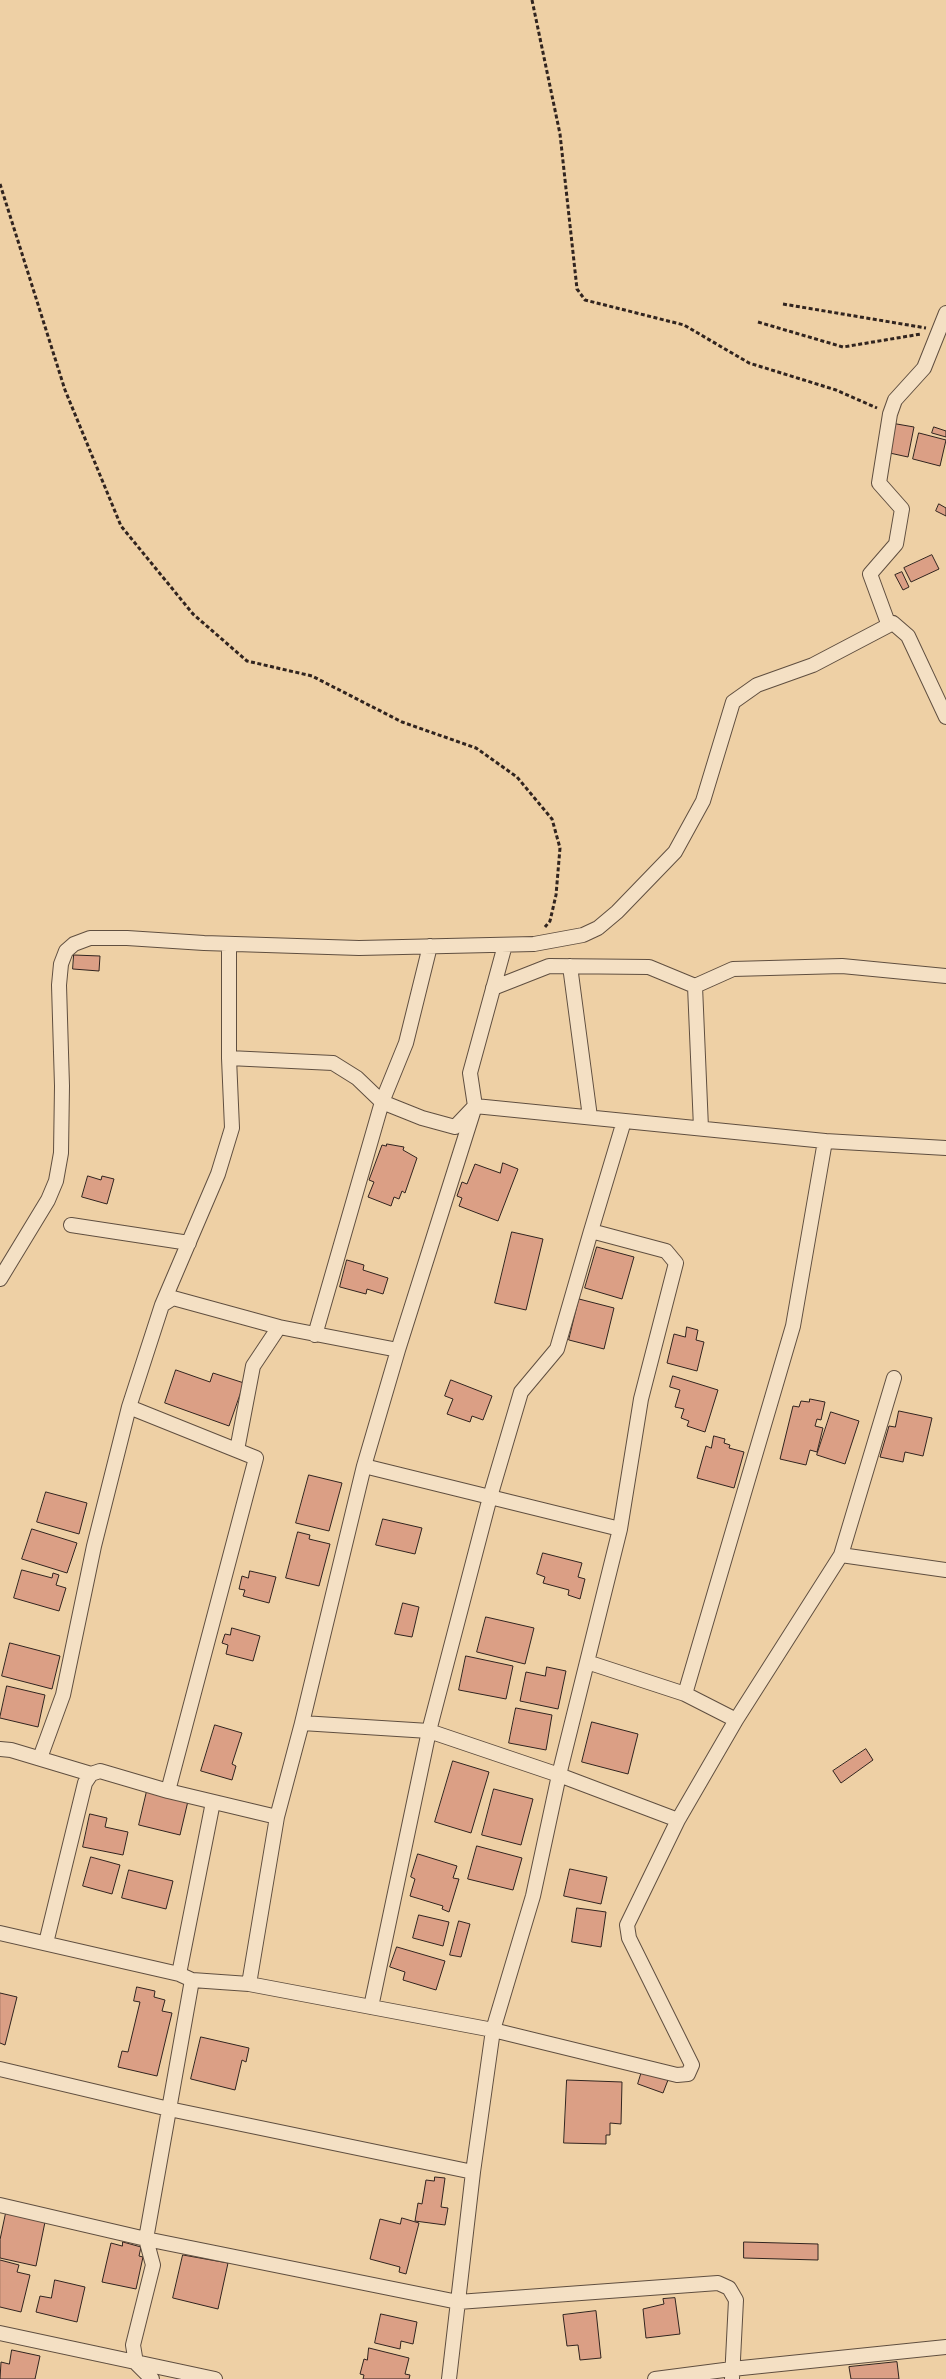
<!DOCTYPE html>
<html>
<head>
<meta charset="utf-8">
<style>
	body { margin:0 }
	canvas { display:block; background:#eed0a5 }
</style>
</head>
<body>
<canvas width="946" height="2379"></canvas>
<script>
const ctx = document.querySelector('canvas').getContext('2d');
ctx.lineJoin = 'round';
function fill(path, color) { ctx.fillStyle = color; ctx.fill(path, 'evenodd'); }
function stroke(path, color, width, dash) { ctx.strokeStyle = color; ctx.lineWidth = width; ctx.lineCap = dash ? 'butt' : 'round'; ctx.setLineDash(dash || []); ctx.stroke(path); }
const building = new Path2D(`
	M891,423L914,427L908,457L885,452Z
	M934,427L946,431V437L932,433Z
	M919,433L946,440L940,466L913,459Z
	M939,504L946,508V516L936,511Z
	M932,555L939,569L911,582L904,568Z
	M902,572L909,587L903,590L895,575Z
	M74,955L100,956L99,971L73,969Z
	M387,1144L404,1147L403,1150L417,1158L405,1193L402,1191L399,1199L394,1197L391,1206L368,1197L374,1182L369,1180L382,1145L386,1146Z
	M503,1163L518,1169L498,1221L459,1206L462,1198L457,1196L462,1182L467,1184L475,1164L500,1173Z
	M88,1176L101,1180L102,1176L114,1179L107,1204L82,1197Z
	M512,1232L543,1239L526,1310L495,1303Z
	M597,1247L634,1257L622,1299L585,1288Z
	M347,1260L364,1265L363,1270L388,1278L383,1294L367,1289L366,1294L340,1287Z
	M579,1299L614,1308L604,1349L569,1340Z
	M687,1327L698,1330L696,1340L704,1342L697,1371L667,1363L674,1334L685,1337Z
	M176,1370L210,1382L213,1373L244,1383L229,1426L165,1403Z
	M673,1376L718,1390L705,1432L687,1426L689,1421L681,1418L684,1409L675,1407L680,1390L670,1387Z
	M451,1380L492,1396L483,1420L472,1416L470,1422L447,1414L453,1399L445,1396Z
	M810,1399L825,1402L821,1420L817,1419L815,1426L823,1428L817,1452L810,1450L806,1465L780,1459L793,1406L799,1407L801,1401L809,1402Z
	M899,1411L932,1418L923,1456L905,1452L903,1462L880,1457L889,1426L895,1427Z
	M831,1412L859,1421L845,1464L817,1455Z
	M714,1436L725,1439L724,1443L730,1445L729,1448L744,1452L734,1488L697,1478L706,1446L711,1448Z
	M309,1475L342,1483L329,1531L296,1523Z
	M46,1492L87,1503L79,1534L37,1522Z
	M383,1519L422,1528L415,1554L376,1545Z
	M32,1529L77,1543L67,1573L22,1559Z
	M298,1532L310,1535L309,1539L330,1544L319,1586L286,1578Z
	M543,1553L582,1563L578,1577L585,1579L580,1599L568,1595L569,1590L543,1583L545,1577L537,1574Z
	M22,1570L52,1578L53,1573L59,1575L56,1585L66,1588L59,1611L14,1598Z
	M250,1571L276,1577L269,1603L243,1596L245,1590L239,1589L242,1576L248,1578Z
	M403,1603L419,1607L412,1637L395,1634Z
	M486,1617L534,1628L525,1664L477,1652Z
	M232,1628L260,1636L253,1661L226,1654L228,1645L222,1643L225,1634L230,1635Z
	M10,1643L60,1656L52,1689L2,1676Z
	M466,1656L513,1666L506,1699L459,1690Z
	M547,1667L566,1671L558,1709L520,1701L526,1672L545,1676Z
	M7,1686L45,1695L38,1727L0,1718Z
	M516,1708L552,1715L546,1750L509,1743Z
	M592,1722L638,1734L628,1774L582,1762Z
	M215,1725L242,1733L232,1764L236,1766L232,1780L201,1771Z
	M866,1749L873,1760L841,1783L833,1771Z
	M453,1761L489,1772L471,1833L435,1822Z
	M494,1789L533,1799L521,1845L482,1835Z
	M147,1791L188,1801L180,1835L139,1825Z
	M90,1814L107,1818L105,1827L128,1832L123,1855L83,1847Z
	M477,1846L522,1858L513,1890L468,1879Z
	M418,1854L457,1866L453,1878L459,1879L449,1912L442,1909L443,1906L410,1896L415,1879L411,1877Z
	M91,1857L120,1865L112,1894L83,1886Z
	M570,1869L607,1877L601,1904L564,1896Z
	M129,1870L173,1881L166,1909L122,1898Z
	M577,1908L606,1912L601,1947L572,1942Z
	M419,1915L449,1922L443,1946L413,1938Z
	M459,1921L470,1924L461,1957L450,1955Z
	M397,1947L445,1961L436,1990L403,1980L405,1972L390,1967Z
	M137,1987L155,1991L154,1997L165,2000L162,2011L172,2013L157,2076L118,2067L122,2051L128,2052L140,2002L134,2001Z
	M0,1993L17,1997L5,2045L0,2043Z
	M201,2037L249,2048L246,2062L242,2060L235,2090L191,2079Z
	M642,2071L668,2080L663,2093L638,2084Z
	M567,2080L622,2082L621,2124L610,2123V2135H606V2144L564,2143Z
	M435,2177L445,2178L441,2207L448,2208L445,2225L415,2221L418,2203L422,2204L426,2180L434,2181Z
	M6,2213L45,2222L36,2266L0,2258V2240Z
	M402,2218L419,2223L406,2274L399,2272L400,2267L370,2259L380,2219L400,2224Z
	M123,2242L141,2247L139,2256L143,2257L136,2289L102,2282L111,2243L122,2246Z
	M744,2242L818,2244V2260L744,2258Z
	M183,2255L228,2263L218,2309L173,2298Z
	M0,2260L19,2265L17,2272L30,2275L21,2312L0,2307Z
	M55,2280L85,2287L77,2322L36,2312L40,2296L51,2298Z
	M675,2298L680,2334L646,2338L643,2309L664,2304L663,2299Z
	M596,2311L601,2358L580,2360L578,2345L567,2346L563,2315Z
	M381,2314L417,2322L413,2344L401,2341L400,2349L375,2343Z
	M369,2348L409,2358L405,2374L410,2375L409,2379H363L364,2375L360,2374L364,2359L367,2360Z
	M12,2350L40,2356L35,2379H0L1,2362L9,2364Z
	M897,2362L899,2379H851L849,2367Z`);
const path = new Path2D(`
	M532,0L560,134L577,289L585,300L684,325L749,363L836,390L877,408
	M0,184L65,390L121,526L193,614L247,661L312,676L402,722L476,748L517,777L552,819L560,848L556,895L550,921L545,927
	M783,304L926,328
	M758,322L843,347L921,334`);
const street = new Path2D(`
	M888,623L870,574L896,544L902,509L879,483L890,414L895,400L924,368L946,313
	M430,946L406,1043L382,1102L422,1118L455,1127L473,1108
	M570,966L590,1117
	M695,986L701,1128
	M493,988L549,966L649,967L695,986L733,969L842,966L946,976
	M229,1058V944
	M475,1106L825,1141L946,1148
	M825,1141L793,1326L685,1694L736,1720L841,1555L894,1378
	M71,1225L189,1243
	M591,1231L624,1121
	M0,1279L48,1200L56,1181L61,1153L62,1086L59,985L61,964L66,951L74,944L90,938H127L204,943L359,948L534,944L583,935L598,928L617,912L675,852L703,801L733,702L757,685L813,665L893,623L908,636L946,717
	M162,1305L218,1174L232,1128L229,1058L333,1063L357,1078L382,1102L315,1335
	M279,1327L398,1350
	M129,1407L162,1305L173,1298L279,1327L253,1366L237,1450
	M364,1466L398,1350L475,1106L470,1073L505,945
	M841,1555L946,1570
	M587,1662L620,1529L641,1399L676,1263L666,1251L591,1231L557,1349L521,1392L490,1497L620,1529
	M0,1749L11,1750L91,1774
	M40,1758L63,1695L94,1546L129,1407L256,1458L168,1791
	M678,1820L559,1775L533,1896L493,2030L677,2075L688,2074L692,2065L629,1938L627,1925L678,1820L736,1720
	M0,1933L179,1974L192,1980L249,1984L493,2030L473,2172L449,2379
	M46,1943L85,1783L91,1774L100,1771L168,1791L277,1817
	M179,1974L213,1802
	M249,1984L277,1817L302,1723
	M371,2007L429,1731L302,1723L364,1466L490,1497L429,1731L559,1775L587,1662L685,1694
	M0,2069L169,2109L473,2172
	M0,2205L146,2239L458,2302L718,2283L729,2288L736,2300L732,2379
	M0,2333L215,2379
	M152,2379L136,2363L133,2345L153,2265L146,2239L192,1980
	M655,2379L732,2369L946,2347`);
fill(building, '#db9f85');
stroke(building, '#31241f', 1);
stroke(street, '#604f40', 16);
stroke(path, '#31241f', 3, [4, 2.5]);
stroke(street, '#f4e0c4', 14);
</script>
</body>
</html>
